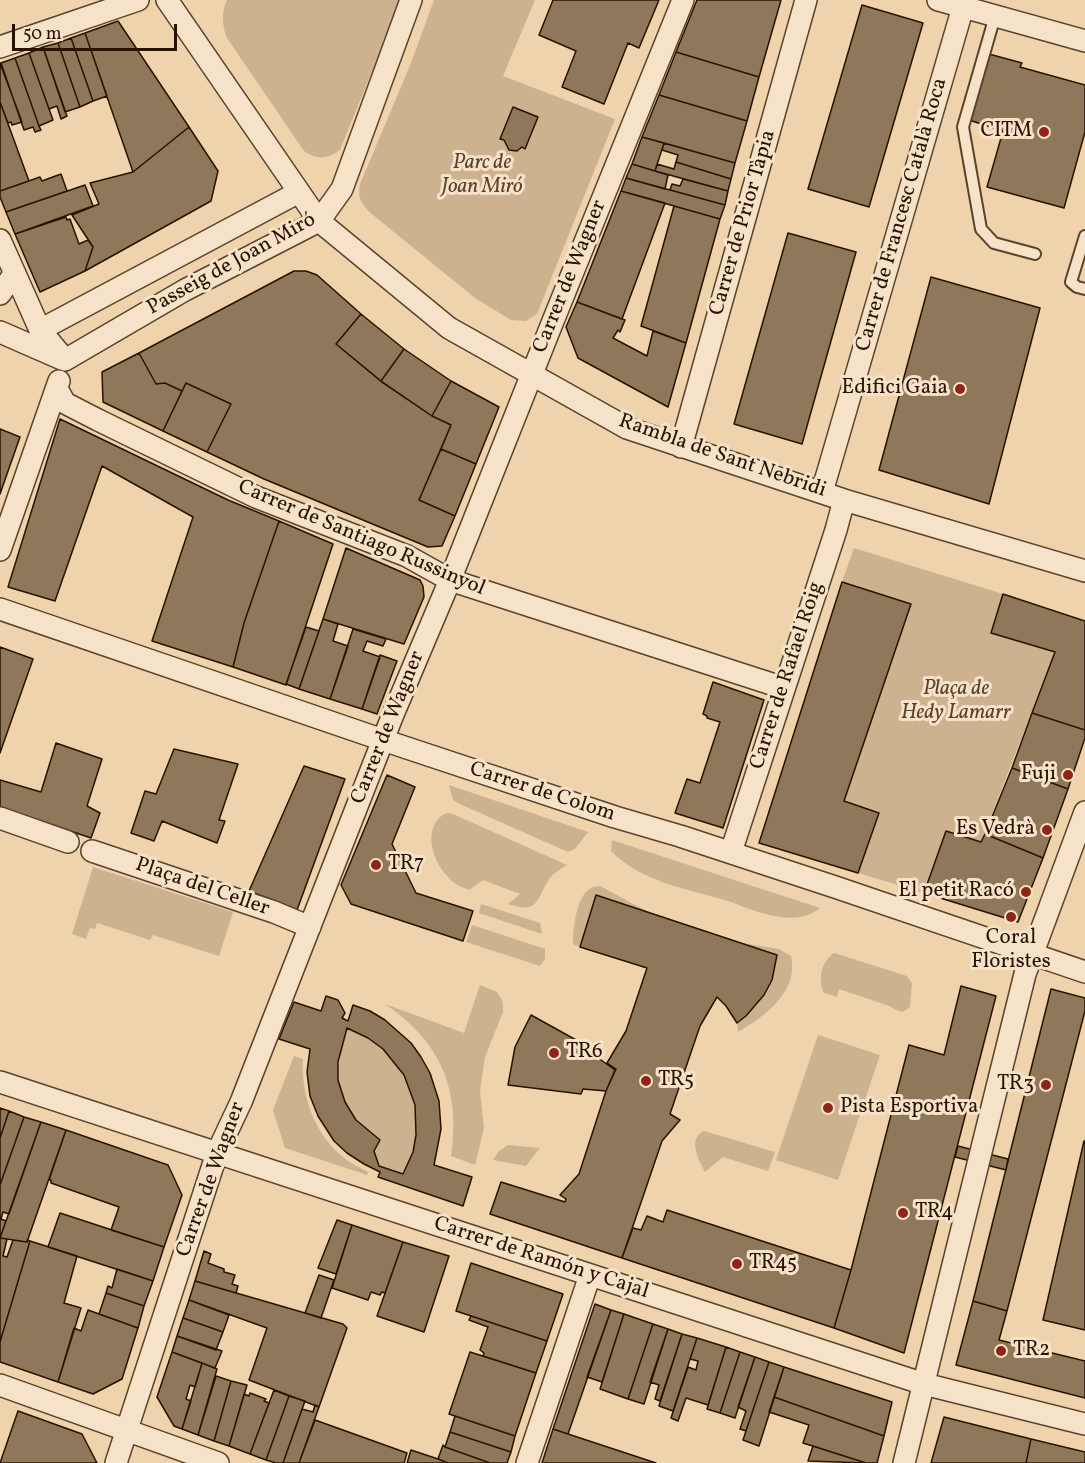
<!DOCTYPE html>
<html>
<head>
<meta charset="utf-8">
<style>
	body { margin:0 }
	#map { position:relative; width:1085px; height:1463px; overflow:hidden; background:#efd3ac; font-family:Vollkorn,serif }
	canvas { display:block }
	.scale { position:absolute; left:12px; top:24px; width:165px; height:27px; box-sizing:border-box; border:3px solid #271300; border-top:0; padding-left:8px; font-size:18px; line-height:21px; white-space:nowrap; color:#271300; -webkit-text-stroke:4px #f5e2c9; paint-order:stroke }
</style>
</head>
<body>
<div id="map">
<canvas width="1085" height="1463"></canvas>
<div class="scale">50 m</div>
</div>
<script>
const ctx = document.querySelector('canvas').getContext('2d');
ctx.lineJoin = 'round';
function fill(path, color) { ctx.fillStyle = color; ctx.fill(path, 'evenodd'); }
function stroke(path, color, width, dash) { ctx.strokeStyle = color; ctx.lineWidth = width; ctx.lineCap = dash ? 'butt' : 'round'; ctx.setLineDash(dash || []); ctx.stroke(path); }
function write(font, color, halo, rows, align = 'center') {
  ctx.font = font + ' Vollkorn,serif'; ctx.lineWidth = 6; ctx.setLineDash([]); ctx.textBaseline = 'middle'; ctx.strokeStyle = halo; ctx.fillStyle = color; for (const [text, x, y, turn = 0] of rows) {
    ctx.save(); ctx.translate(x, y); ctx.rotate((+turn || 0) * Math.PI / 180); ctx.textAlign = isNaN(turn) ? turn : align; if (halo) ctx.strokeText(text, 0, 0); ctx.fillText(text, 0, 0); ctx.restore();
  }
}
const green = new Path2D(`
	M227,0H401L340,150C327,159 317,160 304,151L227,38C222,25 221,13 227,0Z
	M434,0H535L503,76L615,119L537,314L526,321L511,320L475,298L373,215C362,205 357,199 360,184L409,68Z
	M854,548L1003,594L991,633L1055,652L981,842L946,831L924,893L858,873L879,813L844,801L910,604L842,582Z
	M449,785L588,832L575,849L568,852L462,805L453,800Z
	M446,813L453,814L567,865C560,870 552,873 548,881C535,902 538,914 508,904L520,894L483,880L469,890C462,887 454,884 449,878C432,861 421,827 446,813Z
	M612,840L820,908C809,917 795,919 781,917C763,915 745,907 728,901C688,889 641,882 611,851Z
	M93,867L233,912L219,956L153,935L150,940L97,923L95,929L90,928L86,939L72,934Z
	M600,886L654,915L597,896L580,947L573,944C573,929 576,896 591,888C593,886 597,887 600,886Z
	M481,904L540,923L542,934L479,913Z
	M472,925L545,949V959L540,966L466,942Z
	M736,942L779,949L791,956C799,992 765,1016 738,1032L737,1023C760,1006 772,984 777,956Z
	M834,953L907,976L912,983L910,1007L903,1012L898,1011L889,1006L839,989L837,997L824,993C817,979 822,961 834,953Z
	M480,985L497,992L503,1002V1012L485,1057L480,1091L484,1128L475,1165L451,1156C461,1090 441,1042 385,1004L464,1033Z
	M347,1028C354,1032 361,1034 368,1038C404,1059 422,1103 414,1143C412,1154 410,1166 403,1174L379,1166L374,1151L380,1140C335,1107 332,1079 347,1028Z
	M818,1035L880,1055L838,1180L776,1160Z
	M294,1056L303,1059C301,1096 314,1133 343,1157C350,1163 360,1167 368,1172L367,1175L285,1148L273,1110Z
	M704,1131L775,1152L768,1171L723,1157L705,1172C699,1161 687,1138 704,1131Z
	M508,1145L540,1148L526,1166L493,1160L499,1151Z`);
const building = new Path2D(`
	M553,0H659L639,48L628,43L604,104L562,87L576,51L539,35Z
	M697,0H781L759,77L676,52Z
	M862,5L923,23L869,207L808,189Z
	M118,21L189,127L133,172L85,33Z
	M85,33L107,96L93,101L71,38Z
	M71,38L93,101L80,107L58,43Z
	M58,43L80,107L65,112L43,47Z
	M43,47L67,116L61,119L57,106L49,109L29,53Z
	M676,52L759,77L747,121L659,95Z
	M29,53L53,120L39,126L15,58Z
	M989,54L1022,63L1020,67L1085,85V132L1064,208L987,187L1003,131L969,120Z
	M15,58L39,126L41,130L35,132L33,127L24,130L1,63Z
	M0,63L22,122L12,125L11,122L8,123L0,102Z
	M659,95L747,121L735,163L642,137Z
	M0,102L29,181L0,191Z
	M513,107L538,117L525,149L522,147L517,151L509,150L504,140L500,139Z
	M189,127L218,171L211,201L85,271L93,247L72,215L99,204L90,183L133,172Z
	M642,137L664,143L655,171L632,164Z
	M664,143L735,163L731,179L676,162L678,155L662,150Z
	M676,162L731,179L728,191L655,171L657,164L674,169Z
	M632,164L668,175L665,189L626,178Z
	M61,174L67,191L6,212L0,197V191L40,177L42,181Z
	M626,178L725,205L720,219L621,191Z
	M683,179L728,191L725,205L670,190L672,184L680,186Z
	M85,185L93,206L15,234L6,212Z
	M621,191L665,203L622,319L577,302Z
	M674,206L720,219L686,343L641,326Z
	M66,217L67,220L70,219L79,244L88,240L93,247L85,271L40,292L15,234Z
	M788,233L856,252L802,444L734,424Z
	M294,271H306L317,275L361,314L336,344L383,383L432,416L451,425L419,500L455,516L442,546L428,547L264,479L207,452L231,404L186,383L182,391L165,383L156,384L139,353Z
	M931,277L1040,308L989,504L879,470Z
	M577,302L625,320L620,332L618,330L613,338L647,356L653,331L686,343L668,407L578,358L566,327Z
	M361,314L404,349L381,381L336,344Z
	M404,349L451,381L432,416L381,381Z
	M139,353L156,384L165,383L182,391L163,431L103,402L102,372Z
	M451,381L499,407L476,464L441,449L451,425L432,416Z
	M186,383L231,404L207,452L163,431Z
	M60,419L228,500L279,521L244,623L233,667L152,641L193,517L102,466L55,601L8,587Z
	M0,429L20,437L0,494Z
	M441,449L476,464L455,516L419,500Z
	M279,521L333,544L286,685L233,667L244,623Z
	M346,548L420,580L423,586L424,597L404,644L323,619Z
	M842,582L911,604L844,801L879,813L858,873L759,843Z
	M1003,594L1085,621V730L1032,713L1055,652L991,633Z
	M323,619L338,624L333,641L348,646L330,699L299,689Z
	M306,627L319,631L299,689L286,684Z
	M353,629L386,639L383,646L367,641L363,651L380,657L362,709L330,699Z
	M0,647L33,659L0,753Z
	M380,655L397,661L377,714L362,709Z
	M713,682L764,700L723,828L675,813L687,779L700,783L720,722L707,718V716L703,714Z
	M1032,713L1085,730V738L1068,789L1012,768Z
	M56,743L102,759L87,806L100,813L91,838L0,807V780L41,792Z
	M174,749L238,764L219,820L225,821L217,843L162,821L154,841L131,833L145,791L156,794Z
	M304,766L345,779L297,910L249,891Z
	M1012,768L1068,789L1043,858L985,834Z
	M387,775L415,787L392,844L416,893L473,911L463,941L351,904L341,885Z
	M946,831L981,842L985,834L1043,858L1018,922L924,893Z
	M596,895L777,955L772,980L764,995L746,1016L737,1023L726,1006L717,997L700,1026L670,1114L680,1120L662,1141L622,1258L490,1214L501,1182L565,1202L566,1199L560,1195L579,1174L606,1091L616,1069L607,1063L626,1031L647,968L580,947Z
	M961,986L996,996L904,1353L834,1328L851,1270L909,1045L944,1055Z
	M1051,989L1085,998V1011L1007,1311L973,1301Z
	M326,996L338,1000L345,1013L342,1018L348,1021L353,1005L370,1011L385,1020L411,1043L421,1057L430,1073L439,1101L441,1129L434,1165L472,1177L463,1206L378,1177L380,1172L364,1164L347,1153L334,1141L318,1116L310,1096L307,1072L310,1049L279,1039L294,1002L321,1011ZM347,1028L368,1038L383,1049L404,1075L411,1094L415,1105L416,1135L413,1152L403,1174L379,1166L374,1151L380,1140L356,1120L345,1102L338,1080V1062Z
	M531,1015L596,1051L594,1055L615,1070L606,1091L583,1089L581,1094L508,1085L515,1047Z
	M0,1108L9,1111L0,1138Z
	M9,1111L24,1117L0,1185V1138Z
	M24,1117L41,1122L9,1214L3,1212L1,1219L6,1221L0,1238V1185Z
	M41,1122L66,1130L27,1242L0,1238Z
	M66,1130L168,1165L182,1195L164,1247L111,1230L119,1207L51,1183V1180H49Z
	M1084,1141H1085V1330L1043,1320Z
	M958,1146L1008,1159L1006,1170L955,1157Z
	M667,1210L851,1270L834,1328L622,1258L633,1228L641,1230L647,1216L663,1222Z
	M60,1213L164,1247L153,1281L48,1247Z
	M337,1220L352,1225L336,1274L318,1268Z
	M352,1225L403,1242L385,1293L382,1292L380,1295L371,1292L368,1300L332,1288Z
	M0,1238L7,1239L3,1256L7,1257L13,1240L27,1242V1240L30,1241L0,1342Z
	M30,1241L77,1256L64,1303L81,1308L58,1382L0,1362V1342Z
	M403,1242L449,1256L424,1332L377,1316Z
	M204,1251L211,1254L208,1263L224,1269V1272L235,1275L232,1284L238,1286L236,1293L195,1281Z
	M471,1263L563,1294L547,1341L456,1311Z
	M117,1269L153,1281L144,1306L106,1293L108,1286L112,1288Z
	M319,1275L334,1280L321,1318L305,1313Z
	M195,1281L343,1324L347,1328L319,1407L249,1380L267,1328L189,1300Z
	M106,1293L144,1306L138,1328L99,1314Z
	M189,1300L229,1315L223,1332L183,1318Z
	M973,1301L1007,1311L999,1340L1085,1361V1398L956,1365Z
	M595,1304L611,1310L568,1434L553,1429Z
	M88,1310L138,1328L122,1379L93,1394L58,1382L74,1328L81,1331Z
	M611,1310L624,1314L602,1382L587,1377Z
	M624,1314L653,1324L628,1399L600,1389Z
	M471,1316L547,1341L536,1373L483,1356L484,1353L480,1350L488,1327L469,1320Z
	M183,1318L223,1332L216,1350L177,1336Z
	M653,1324L668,1329L644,1404L628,1399Z
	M668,1329L682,1334L660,1401L655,1399L659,1385L650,1382Z
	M682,1334L697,1338L673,1411L659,1406Z
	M177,1336L222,1351L215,1368L172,1352Z
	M697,1338L726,1347L708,1405L686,1398L678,1421L671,1418L688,1367L696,1370L698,1361L690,1359Z
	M726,1347L740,1352L720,1413L707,1409Z
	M172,1352L202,1363L195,1387L190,1385L186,1399L191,1401L182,1429L174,1426L157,1397Z
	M470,1352L536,1373L515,1436L449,1414Z
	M740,1352L755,1357L735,1418L720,1413Z
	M755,1357L769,1362L746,1431L740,1429L746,1411L738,1407Z
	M769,1362L784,1367L759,1446L743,1440Z
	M202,1363L217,1369L198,1435L182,1429Z
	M784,1367L892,1402L884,1436L774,1397Z
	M216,1376L231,1381L214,1441L198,1435Z
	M231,1381L247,1385L229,1446L214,1441Z
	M274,1390L289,1396L266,1460L250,1454Z
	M250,1393L266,1399L264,1401L269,1403L250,1454L229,1446L244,1394L249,1396Z
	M289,1396L305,1401L283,1463H276L266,1460Z
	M774,1397L884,1436L877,1463H866L803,1443L809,1425L769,1412Z
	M315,1405L319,1407L299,1463H283L302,1409L313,1412Z
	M18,1411L82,1434L97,1463H0Z
	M455,1416L515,1436L511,1452L450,1432Z
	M944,1417L1031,1439L1026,1463H931Z
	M315,1420L407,1453L404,1463H299Z
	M553,1429L568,1434L656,1463H542Z
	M450,1432L511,1452L507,1463H490L445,1447Z
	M1031,1439L1085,1452V1463H1026Z
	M443,1445L445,1447L490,1463H448L438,1459Z
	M813,1446L866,1463L808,1461Z
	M411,1450L438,1459L448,1463H407Z`);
const lane = new Path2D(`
	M995,16L963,127L981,229L994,243L1035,254
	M1085,236L1071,282L1077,287L1085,289`);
const street = new Path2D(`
	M167,0L319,221L449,328L627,428L844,500L1085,571
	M938,0L1085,41
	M0,47L138,0
	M0,240L40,330L65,360
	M0,294L14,274
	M40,330L299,192
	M0,332L62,359
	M65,360L185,290L319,221L342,189L411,0
	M57,389L65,403L98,420L256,497L407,556L450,580L784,688
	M681,447L806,0
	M822,492L963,7
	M0,550L59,381
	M0,609L383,740L615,817L680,836L835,887L1085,972
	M0,818L68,842
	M92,851L274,912L310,927
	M731,852L836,530L844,500
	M0,1082L924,1384L1085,1424
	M0,1385L218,1463
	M116,1463L217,1153L241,1102L392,717L450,580L549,331L683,0
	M527,1463L590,1275
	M904,1463L1025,974L1085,812`);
const markers = [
	[1044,132,6,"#8f2418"],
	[960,389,6,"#8f2418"],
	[1068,775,6,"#8f2418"],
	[1047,830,6,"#8f2418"],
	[376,865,6,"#8f2418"],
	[1026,892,6,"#8f2418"],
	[1011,917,6,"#8f2418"],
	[554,1053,6,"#8f2418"],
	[646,1081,6,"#8f2418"],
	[1046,1085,6,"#8f2418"],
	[828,1108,6,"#8f2418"],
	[903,1213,6,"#8f2418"],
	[737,1264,6,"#8f2418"],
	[1001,1351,6,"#8f2418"]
];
const poiNames = [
	["CITM",1032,132,"right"],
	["Edifici Gaia",948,389,"right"],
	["Fuji",1056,775,"right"],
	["Es Vedrà",1035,830,"right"],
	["TR7",388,865],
	["El petit Racó",1014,892,"right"],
	["Coral",1011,939,"center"],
	["Floristes",1011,963,"center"],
	["TR6",566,1053],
	["TR5",658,1081],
	["TR3",1034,1085,"right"],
	["Pista Esportiva",840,1108],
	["TR4",915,1213],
	["TR45",749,1264],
	["TR2",1013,1351]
];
const parkNames = [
	["Parc de",482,164],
	["Joan Miró",482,188],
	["Plaça de",956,690],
	["Hedy Lamarr",956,714]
];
const streetNames = [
	["Carrer de Francesc Català Roca",903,215,-74],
	["Carrer de Prior Tàpia",744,223,-74],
	["Passeig de Joan Miró",232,265,-29],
	["Carrer de Wagner",571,277,-68],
	["Rambla de Sant Nebridi",722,457,19],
	["Carrer de Santiago Russinyol",361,539,23],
	["Carrer de Rafael Roig",788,676,-72],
	["Carrer de Wagner",389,728,-68],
	["Carrer de Colom",542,793,18],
	["Plaça del Celler",202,888,19],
	["Carrer de Wagner",212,1180,-70],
	["Carrer de Ramón y Cajal",541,1259,18]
];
fill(green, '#cdb28f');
fill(building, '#8f7759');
stroke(building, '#271300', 1.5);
stroke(lane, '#59432b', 14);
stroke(street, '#59432b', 24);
stroke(lane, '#f5e2c9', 10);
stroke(street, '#f5e2c9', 21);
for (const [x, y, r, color] of markers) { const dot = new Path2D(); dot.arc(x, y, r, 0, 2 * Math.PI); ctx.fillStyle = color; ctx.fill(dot); stroke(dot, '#f5e2c9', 2); }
write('21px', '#271300', '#f5e2c9', poiNames, 'left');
write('italic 21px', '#59432b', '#f5e2c9', parkNames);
write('21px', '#271300', '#f5e2c9', streetNames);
</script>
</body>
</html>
